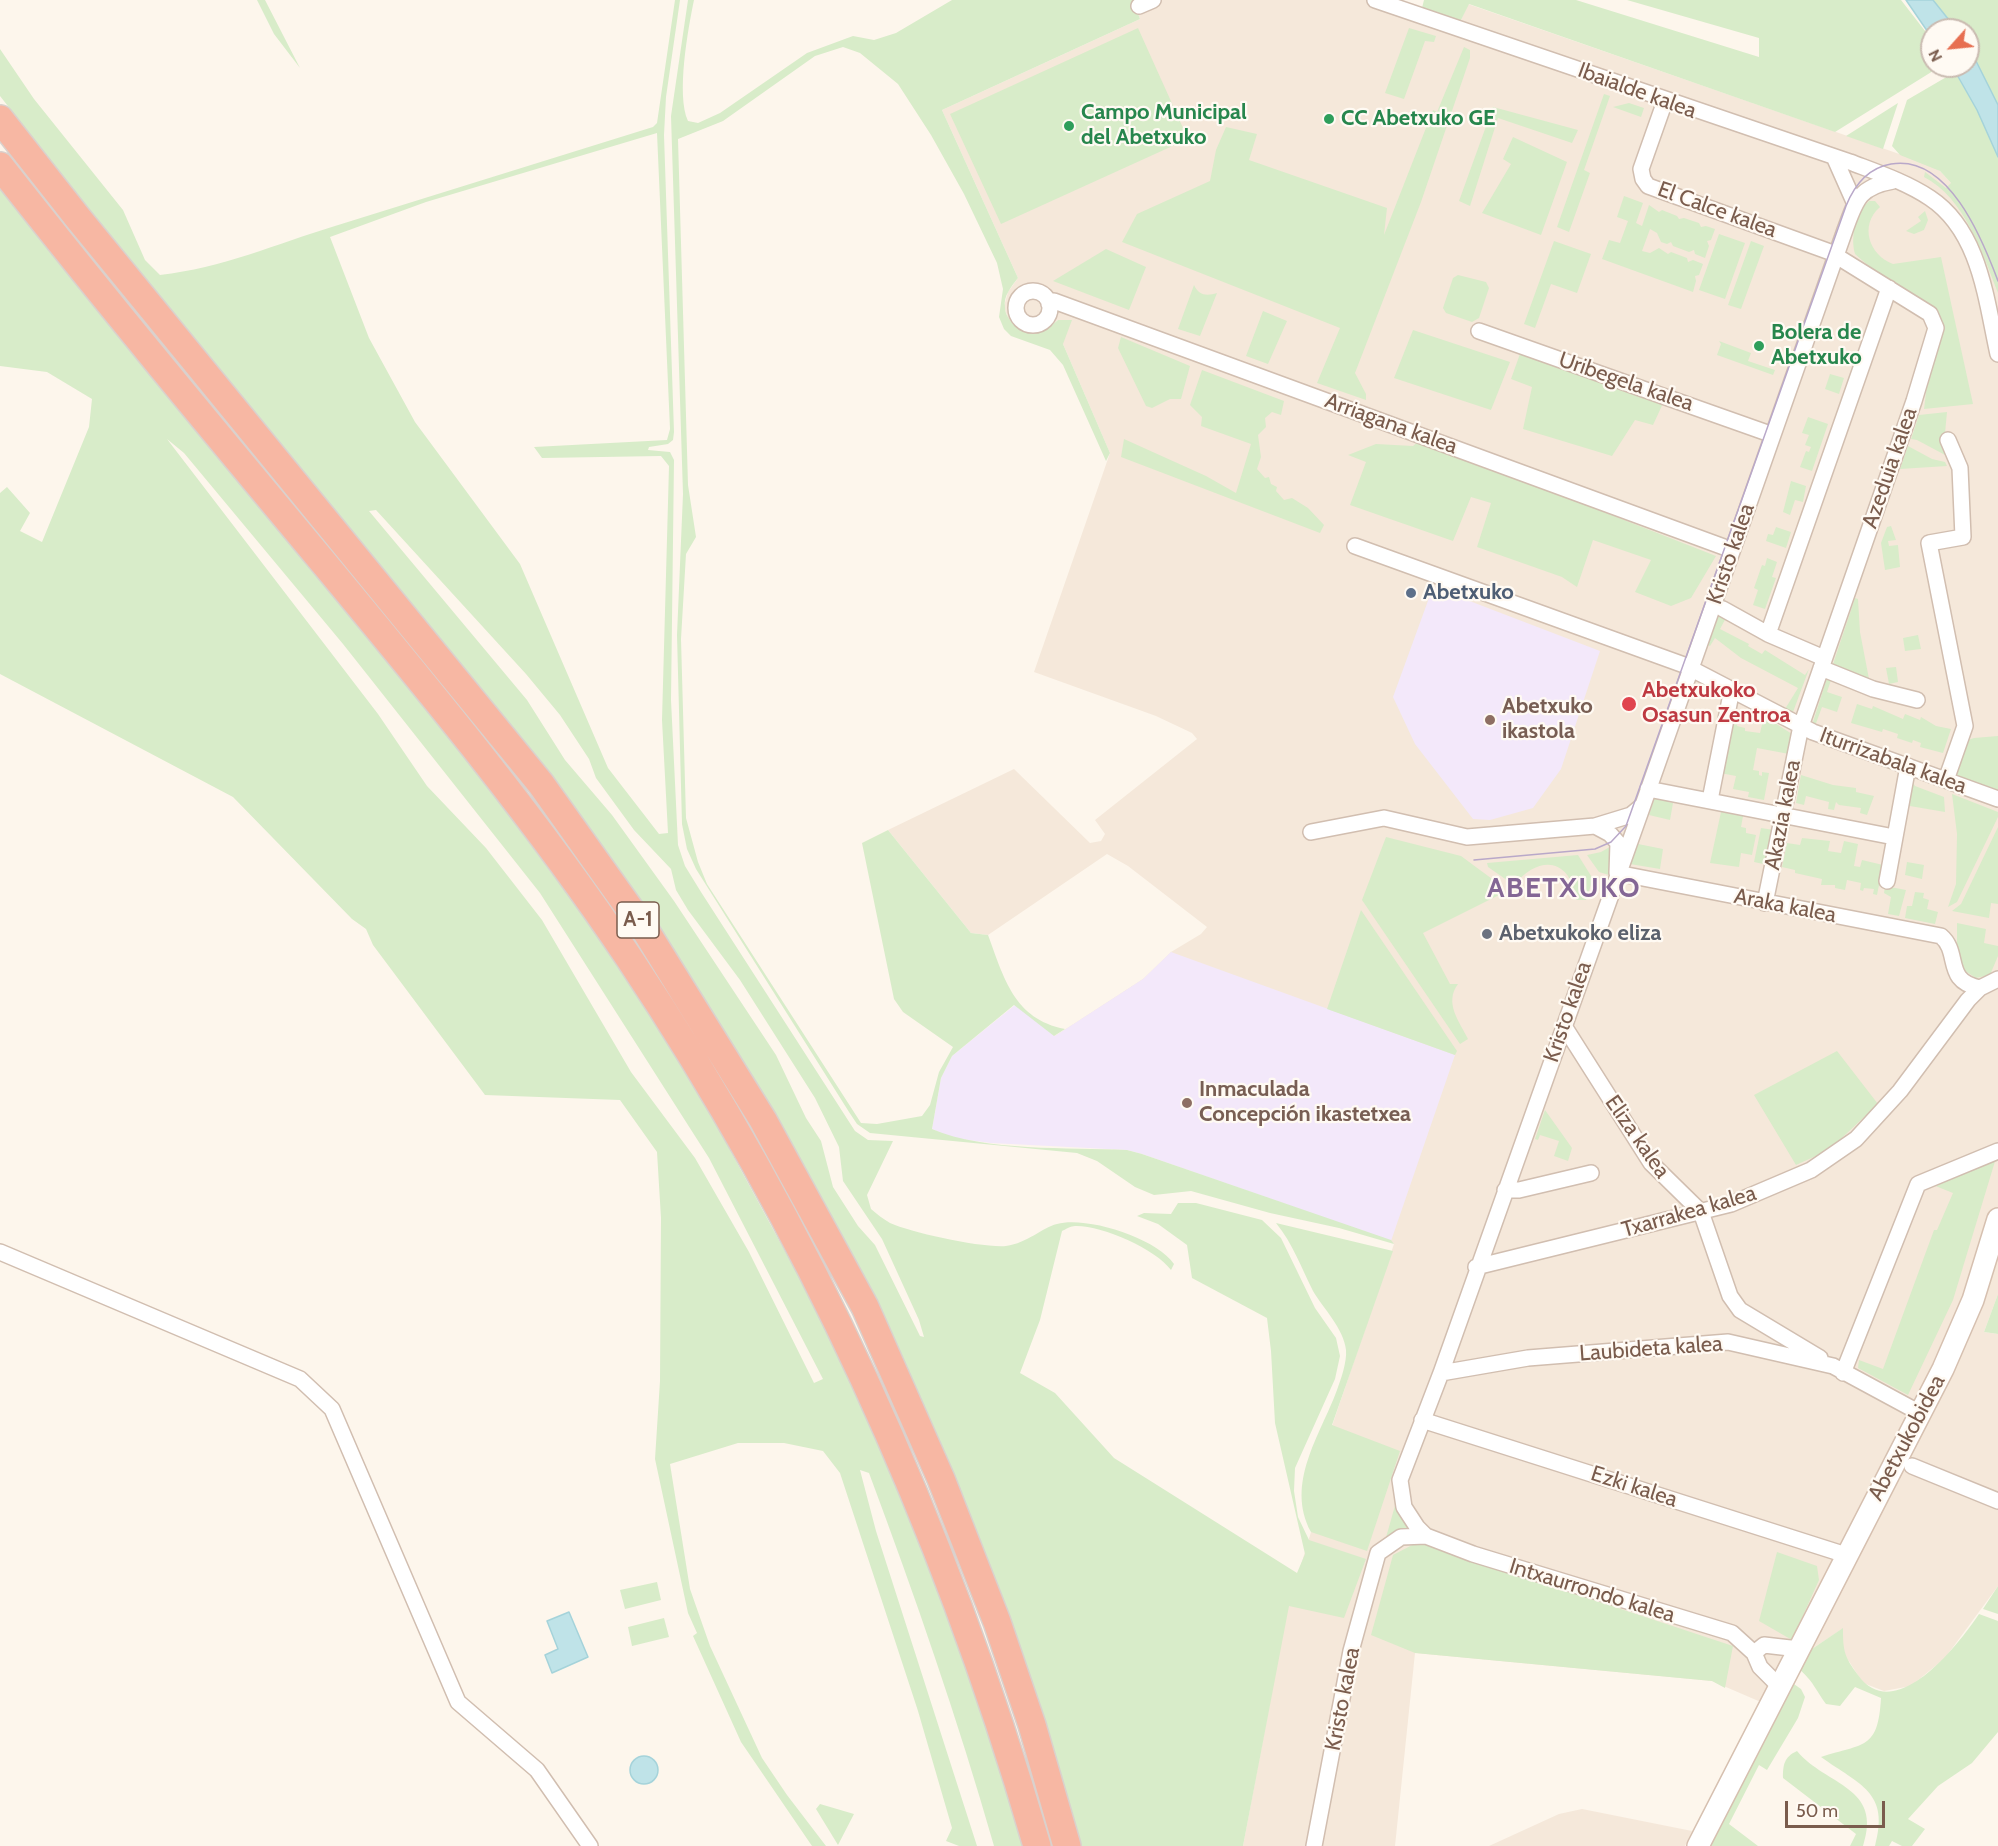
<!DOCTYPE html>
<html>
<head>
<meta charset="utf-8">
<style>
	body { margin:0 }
	#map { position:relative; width:1998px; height:1846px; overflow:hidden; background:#fdf6ec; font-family:Cabin,sans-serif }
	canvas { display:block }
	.north { position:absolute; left:1920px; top:18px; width:60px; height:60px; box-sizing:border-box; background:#fffaf3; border:2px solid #cabbb1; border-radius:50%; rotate:243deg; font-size:16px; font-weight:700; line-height:24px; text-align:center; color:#7a5c4d }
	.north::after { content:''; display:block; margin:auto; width:21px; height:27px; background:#e76f51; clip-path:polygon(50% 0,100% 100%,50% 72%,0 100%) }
	.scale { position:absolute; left:1785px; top:1801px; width:100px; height:27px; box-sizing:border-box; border:3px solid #7a5c4d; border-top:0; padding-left:8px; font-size:18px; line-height:21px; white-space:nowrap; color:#7a5c4d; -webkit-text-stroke:4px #fffaf3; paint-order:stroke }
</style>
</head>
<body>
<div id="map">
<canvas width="1998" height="1846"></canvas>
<div class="north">N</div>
<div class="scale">50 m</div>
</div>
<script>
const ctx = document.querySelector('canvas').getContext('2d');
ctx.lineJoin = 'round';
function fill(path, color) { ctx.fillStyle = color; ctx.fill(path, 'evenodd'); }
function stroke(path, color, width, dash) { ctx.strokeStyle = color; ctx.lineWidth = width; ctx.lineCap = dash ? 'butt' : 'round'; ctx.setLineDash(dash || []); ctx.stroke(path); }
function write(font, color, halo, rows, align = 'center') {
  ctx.font = font + ' Cabin,sans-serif'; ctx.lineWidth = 4.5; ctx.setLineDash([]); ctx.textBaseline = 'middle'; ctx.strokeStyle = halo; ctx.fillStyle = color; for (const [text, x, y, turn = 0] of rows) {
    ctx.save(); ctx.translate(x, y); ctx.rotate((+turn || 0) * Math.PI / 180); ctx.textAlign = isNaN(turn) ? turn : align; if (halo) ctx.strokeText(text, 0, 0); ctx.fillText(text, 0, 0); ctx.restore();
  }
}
const residential = new Path2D(`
	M1133,0H1398L1460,22L1468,4L1928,164L1940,171L1952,184L1998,272V1294L1984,1332L1998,1334V1586L1945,1658L1911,1686L1884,1691L1863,1683L1843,1652L1842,1629L1806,1653L1777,1709L1712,1681L1415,1653L1395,1846H1243L1287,1611L1342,1430L1332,1426L1394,1244L1055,1036L1143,979L1171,952L1201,934L1207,927L1128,866L1107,854L988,935L971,933L888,830L1014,769L1090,843L1101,841L1105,834L1095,820L1197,739L1192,733L1156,716L1034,672L1110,453L1063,344L1058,320L1045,331L1035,334L1021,332L1008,319L1004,306L1008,292L1018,278L942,110L1140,19Z
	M1582,1809L1692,1831L1685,1846H1489L1559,1814Z`);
const education = new Path2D(`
	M1433,587L1600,651L1561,769L1533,808L1490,820L1473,819L1415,744L1393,697Z
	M1171,952L1455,1055L1391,1241L1142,1154L1127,1150L991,1143L954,1138L932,1129L941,1078L952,1056L1015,1005L1055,1036L1143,979Z`);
const green = new Path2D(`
	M257,0H265L300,68L274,34Z
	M675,0H680L666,97L664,135L674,432L673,440L668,444L649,447L648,450L670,452L674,460L671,700L678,845L685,866L701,892L855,1131L868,1140L893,1141L867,1195L871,1209C877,1214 883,1219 890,1223C912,1233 982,1248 1006,1246C1028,1243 1041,1228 1057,1224C1087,1216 1156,1238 1174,1264L1171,1270C1156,1249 1101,1225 1075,1226C1071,1226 1066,1229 1062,1231L1040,1320L1020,1373L1055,1393L1114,1458L1297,1573L1305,1554L1275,1423L1271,1351L1267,1318L1192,1278L1187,1245L1158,1224L1137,1216L1144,1213L1171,1214L1178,1203H1196L1262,1220L1281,1238L1315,1308L1336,1338L1340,1356L1335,1379L1295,1468L1294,1491L1298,1517L1309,1540L1366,1559L1344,1618L1289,1606L1243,1846H1078L802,1164L715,1017L650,917L480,689L175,319L0,96V49L34,99L123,210L145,260L160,275C222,268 276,244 335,226C441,193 547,160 653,127L657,123ZM657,133L670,429L667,440L534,447L542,458L661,456L669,466L662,720L668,833L659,834L608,768L520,564L415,422L369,338L330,237L426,202ZM376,510L526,674L560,715L589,759L596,778L634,830L671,869L676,890L688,910L740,980L815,1098L839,1147L843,1181L882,1239L919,1320L924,1337L920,1336L875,1245L858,1226L833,1187L821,1141L806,1118L776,1055L674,901L612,815L565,760L527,700L369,511Z
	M688,0H694C688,29 676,95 688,121L698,123L720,113L807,53L853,36L874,40L896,33L952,0H1133L1140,19L942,110L1018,278C1012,286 1003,296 1005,307C1005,314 1009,319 1013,324C1029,339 1043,333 1058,320H1072L1063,344L1110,453L1106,461L1063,365L1050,350L1011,336L1004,329L999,317L1003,289L997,263L964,194L931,135L898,84L860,53L843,47L815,56L723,121L678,139L688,485L696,537L686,554L681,639L686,818L698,862L707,884L861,1123L877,1124L922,1116L930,1105L939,1072L953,1047L903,1012L894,999L862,843L888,830L971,933L988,935C1004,978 1014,1019 1065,1029L1054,1036L1014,1005L952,1056L941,1078L932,1129C986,1152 1068,1147 1127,1150L1142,1154L1391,1240L1394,1244L1339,1228L1270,1213L1191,1191L1154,1195L1135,1187L1097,1161L1077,1153L870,1133L857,1124L849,1112L696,869L687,849L682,824L677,635L683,494L671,116Z
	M1424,0H1576L1759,57V38L1627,0H1901L1932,40V66H1941L1835,132L1469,4L1460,22L1422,8Z
	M1933,0H1998V105L1968,45V30H1957Z
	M1138,28L1188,139L1001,224L950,114Z
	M1409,28L1436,36L1434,42L1425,41L1404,99L1385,93Z
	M1464,47L1470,50V58L1421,202L1355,373L1366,394V400L1317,383L1340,328L1122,242L1137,214L1210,181L1216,150L1226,127L1257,134L1249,160L1387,208L1384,235L1433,110L1437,112Z
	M1955,72L1977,110L1998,157V293C1983,254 1964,197 1924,177L1925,172L1946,188L1951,183L1940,171L1900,155L1892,146L1907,100Z
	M1604,94L1610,96L1584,170L1590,173L1569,232L1557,227Z
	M1629,103L1644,108L1641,117L1613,107Z
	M1898,103L1883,149L1846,136Z
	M1493,107L1578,130L1572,143L1498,118L1470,206L1459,201Z
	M1513,137L1567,162L1541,235L1482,213L1511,164L1503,159Z
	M0,185L150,375L403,678L496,798L602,941L678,1054L824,1323L893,1470L989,1723L1022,1846H994C958,1720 915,1596 869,1473L860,1470L876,1531L977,1846H959L946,1841L952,1828L918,1711L840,1473L823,1451L784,1443H738L670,1464L690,1589L710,1646L762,1758L787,1795L826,1846H812L741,1742L693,1636L697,1633L688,1613L655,1459L660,1381L661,1218L657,1152L620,1100L485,1095L373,945L366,929L352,919L233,797L0,674V493L7,487L30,513L20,531L42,542L89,427L92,399L47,372L0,366ZM167,439L184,453L343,644L540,893L709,1158L823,1379L814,1383L749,1252L695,1158L631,1072L542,920L486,848L427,786L378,714Z
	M1624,196L1643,203L1636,223L1642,226L1649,205L1659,212L1662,210L1677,216L1679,219L1684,218L1699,223L1701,227L1706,226L1715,229L1711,240L1707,241L1709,246L1705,258L1695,254L1694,250L1689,252L1673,246L1671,242L1667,244L1661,242L1657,233L1650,229L1642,251L1650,253L1659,248L1668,254L1671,252L1687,258L1688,262L1693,260L1703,264L1699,275L1695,276L1696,281L1693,292L1602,259L1609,240L1620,243L1628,221L1617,217Z
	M1869,201H1875L1880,207C1859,225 1869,255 1893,264L1941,257L1973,404L1924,409L1929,368L1940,329L1855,254C1850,236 1856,213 1869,201Z
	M1925,211L1928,220L1924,230L1914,234L1906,231L1921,221L1918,217Z
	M1719,234L1745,243L1725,299L1699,290Z
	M1554,241L1591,254L1577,293L1551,284L1535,328L1524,324Z
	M1751,241L1764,246L1741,309L1728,305Z
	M1106,249L1146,267L1129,310L1053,281Z
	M1458,275L1486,282L1489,288L1479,318L1472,322L1446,313L1443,308L1453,278Z
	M1194,285C1199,296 1207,296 1217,293L1200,336L1178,329Z
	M1263,311L1287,321L1268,364L1246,356Z
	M1413,330L1510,362L1491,410L1394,378Z
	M1121,337L1190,366L1181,399H1170L1152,408L1146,406L1118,348Z
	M1719,341L1751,353L1748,361L1775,370L1773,375L1717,355L1721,344Z
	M1521,351L1666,397L1653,425L1635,420L1612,456L1523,429L1532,387L1511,379Z
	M1202,370L1284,401L1281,415L1272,412L1265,418L1266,427L1258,435L1261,457L1257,469L1265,478L1269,477L1271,484L1277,487L1276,491L1284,500L1292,498L1308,508L1324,525L1320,533L1121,457L1124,439L1206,476L1236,493L1251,444L1201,426L1202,417L1190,405Z
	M1830,374L1844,378L1839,394L1825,389Z
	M1947,412L1944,444L1947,456L1917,440L1911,439L1919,415Z
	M1808,417L1828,424L1812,471L1800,467L1806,451L1809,452L1811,447L1805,445L1809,435L1802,433Z
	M1420,440L1716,556L1691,598L1671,606L1635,592L1651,560L1593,540L1577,587L1562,577L1477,547L1491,503L1471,497L1453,541L1350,505L1366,462L1348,455L1376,444L1413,446Z
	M1908,446L1932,459L1945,462L1947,466L1900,469Z
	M1791,481L1806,486L1803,502L1795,500L1790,515L1783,512Z
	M1891,526L1896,540L1888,541L1889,546L1898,545L1900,567L1885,570L1881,543L1887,527Z
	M1776,527L1791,532L1786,548L1766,541L1768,534L1773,535Z
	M1767,558L1777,562L1772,577L1776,578L1765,609L1753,605L1758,590L1754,588L1762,565L1765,566Z
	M1855,598L1858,599L1860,632L1869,679L1832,667Z
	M1720,612L1727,616L1720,629L1749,644L1748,646L1762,654L1765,650L1805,675L1809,669L1793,712L1785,709L1798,688L1741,658L1715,638L1710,646L1708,645Z
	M1918,635L1921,649L1905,651L1903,638Z
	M1896,667L1898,682L1889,684L1886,668Z
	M1828,675L1832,677L1827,692L1842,697L1837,712L1822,707L1815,726L1812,725Z
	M1857,704L1872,709L1873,706L1903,719L1905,714L1920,720L1921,717L1936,726L1951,729L1943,753L1920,747L1921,743L1913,740L1912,743L1897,738L1898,734L1883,729L1882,732L1851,723Z
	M1764,716L1792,734L1789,754L1757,748L1753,770L1759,771V775L1762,776V772L1769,773L1764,800L1748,797L1749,792L1733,789L1736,776L1720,773L1730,720L1738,722L1737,726L1745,728V731L1760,733Z
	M1998,736V792L1955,776L1962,742L1974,738Z
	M1801,775L1833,785L1856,788V792L1874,796L1867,815L1860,813L1861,808L1839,805L1836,802L1834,810L1828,809L1829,802L1806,796L1804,805L1796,803Z
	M1911,780L1915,786L1944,797L1945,812L1904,805Z
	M1656,794L1669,797L1668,802L1673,803L1670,820L1649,815Z
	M1952,794L1998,812V817L1957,902L1948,907L1956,884L1957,834Z
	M1721,812L1743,816L1741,827L1746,828V833L1756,835L1752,855L1741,853L1739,867L1710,863Z
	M1998,827V904L1991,903L1989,918L1952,911L1961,904Z
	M1761,828L1774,830L1768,865L1754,862Z
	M1386,837L1461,856L1503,887L1499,895L1423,933L1450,984H1458C1444,1003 1459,1021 1468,1039L1460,1044L1362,900Z
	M1802,838L1830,841L1828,851L1841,853L1844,841L1858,844L1854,866L1860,867L1862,860L1883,865L1877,895L1873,894L1874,889L1864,888L1863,891L1860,890L1861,883L1847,880L1845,890L1835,888V885H1821L1822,879L1795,873V870L1782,867L1787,843L1800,845Z
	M1615,844L1614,859L1609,875L1599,872L1587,855L1601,852Z
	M1638,844L1663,849L1660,869L1630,864Z
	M1578,855L1593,879L1586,900H1576C1571,858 1539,854 1514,885L1488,867L1487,863Z
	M1907,862L1924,865L1922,879L1905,875Z
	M1885,886L1906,890L1899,916L1888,914L1891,897L1884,893Z
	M1915,892L1924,893L1923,898L1929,900L1927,909L1938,912L1935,924L1905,918L1907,906H1912Z
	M1361,910L1457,1051L1455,1055L1327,1009Z
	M1957,923L1986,929L1984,943L1998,946V956L1990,975L1976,978L1962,969L1957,949Z
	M1837,1051L1878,1104L1829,1150L1796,1165L1754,1095Z
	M1545,1110L1572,1148L1568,1161L1554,1156L1559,1141L1540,1135L1538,1140L1535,1139Z
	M1996,1158L1953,1300L1908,1395L1858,1368L1859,1360L1883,1369L1934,1230H1937L1953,1193L1933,1185Z
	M1276,1223L1393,1251L1332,1425L1400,1451L1367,1551L1311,1532C1285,1483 1320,1436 1337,1390C1341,1379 1347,1362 1346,1350C1344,1329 1323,1308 1313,1291C1301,1267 1293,1244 1276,1223Z
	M1998,1294V1334L1984,1332Z
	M1396,1502L1411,1531L1385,1541Z
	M1418,1542L1733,1646L1725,1688L1712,1681L1415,1653L1371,1635L1393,1555Z
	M1777,1552L1817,1566L1819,1580L1792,1640L1759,1621Z
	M657,1582L661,1600L625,1609L620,1590Z
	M1998,1586V1614L1983,1609Z
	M1979,1614L1998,1621V1732L1972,1763L1938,1786L1908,1819L1925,1829L1912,1846H1902L1892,1841L1889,1846H1875C1890,1792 1860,1785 1821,1757C1864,1743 1878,1750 1881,1698L1855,1687L1840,1706L1826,1704C1815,1689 1814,1682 1798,1668L1806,1653L1843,1628C1843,1651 1844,1656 1858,1675C1895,1727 1959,1644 1979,1614Z
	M664,1618L669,1637L632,1646L628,1627Z
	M1791,1682L1801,1689L1805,1697L1798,1718L1767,1770L1759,1765L1729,1824L1758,1846H1708Z
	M1797,1751C1826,1786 1883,1786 1863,1846H1850L1856,1834L1783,1778C1783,1765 1784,1757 1797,1751Z
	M820,1804L854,1814L838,1845L816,1809Z`);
const water = new Path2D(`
	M1906,0H1933L1957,30H1932V38Z
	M1968,45L1998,105V157L1977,110L1952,66H1968Z
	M569,1612L588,1657L552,1673L545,1655L558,1649L547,1621Z
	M630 1770a14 14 0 1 1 28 0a14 14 0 1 1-28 0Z`);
const street = new Path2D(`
	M1375,0L1850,162C1876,172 1906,182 1930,198C1980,231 1986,300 1998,354
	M1139,6L1153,0
	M1665,101L1641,169L1643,179L1648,186L1830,252L1930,314L1936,328L1914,401L1801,726L1765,903
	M1835,159L1855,204
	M1016 308a17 17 0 1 1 34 0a17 17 0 1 1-34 0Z
	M1049,304L1054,301L1732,550
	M1479,331L1773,435
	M1355,546L1684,665L1813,732L1998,799
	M1723,609L1768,634L1824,658
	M1768,634L1889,288
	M1821,668L1873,689L1917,700
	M1946,780L1965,726L1929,543L1963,537L1960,468L1948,440
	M1648,789L1894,837
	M1710,800L1732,689
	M1595,826L1610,834L1618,843L1617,873L1941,936C1961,953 1943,981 1980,988
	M1311,832L1384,818L1467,837L1595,826L1631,815L1643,805
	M1887,881L1908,766
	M1564,1026L1651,1163L1701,1212L1730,1296L1740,1310L1820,1358
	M1505,1190H1519L1591,1173
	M0,1252L300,1379L332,1409L458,1702L537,1770L590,1846
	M1476,1267L1731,1204L1811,1170L1856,1139L1900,1091L1968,1000L1980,988L1998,979
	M1441,1373L1528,1358L1728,1342L1833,1366L1920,1413
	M1843,1373L1918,1184L1998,1151
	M1422,1420L1846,1555
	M1912,1466L1998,1501
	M1754,1653L1764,1645L1799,1649
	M1780,1687L1760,1667L1754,1653L1732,1633L1473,1554L1426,1536L1417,1527L1404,1507L1400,1480L1441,1373L1643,805L1845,230C1856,200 1859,187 1893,181
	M1314,1846L1351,1651L1378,1553L1401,1537L1426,1536`);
const secondary = new Path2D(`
	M1698,1846L1943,1369L1973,1300L1998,1219`);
const highway = new Path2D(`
	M0,119L78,218L541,784L647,933L763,1120L865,1307L941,1479L997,1622L1032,1725L1067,1846
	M0,166C105,300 214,431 323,562C429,690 536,819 629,958C811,1231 946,1531 1037,1846`);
const tram = new Path2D(`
	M1474,860L1595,849L1611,842L1626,826L1846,206C1854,186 1868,168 1891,164C1948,154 1982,238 1998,281`);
const markers = [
	[1329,119,6,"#2e9e5b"],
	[1069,126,6,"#2e9e5b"],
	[1759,346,6,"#2e9e5b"],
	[1411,593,6,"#5c6f8a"],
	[1629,704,8,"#e0444e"],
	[1490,720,6,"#8d6e63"],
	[1487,934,6,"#6b7280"],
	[1187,1103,6,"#8d6e63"]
];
const shields = [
	[638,920,42]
];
const shieldNames = [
	["A-1",638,920]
];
const streetNames = [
	["Ibaialde kalea",1637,91,20],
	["El Calce kalea",1717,210,20],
	["Uribegela kalea",1626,382,19],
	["Arriagana kalea",1391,424,20],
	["Azeduia kalea",1890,468,-71],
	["Kristo kalea",1731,554,-71],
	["Iturrizabala kalea",1893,761,20],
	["Akazia kalea",1783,815,-79],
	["Araka kalea",1785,906,11],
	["Kristo kalea",1568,1012,-71],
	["Eliza kalea",1637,1137,55],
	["Txarrakea kalea",1689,1212,-16],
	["Laubideta kalea",1651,1349,-4],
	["Abetxukobidea",1907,1438,-62],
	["Ezki kalea",1634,1487,18],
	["Intxaurrondo kalea",1592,1591,17],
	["Kristo kalea",1343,1699,-79]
];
const leisureNames = [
	["Campo Municipal",1081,113],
	["del Abetxuko",1081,138],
	["CC Abetxuko GE",1341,119],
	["Bolera de",1771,333],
	["Abetxuko",1771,358]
];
const serviceNames = [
	["Abetxuko",1423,593]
];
const healthNames = [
	["Abetxukoko",1642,691],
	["Osasun Zentroa",1642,716]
];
const educationNames = [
	["Abetxuko",1502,707],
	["ikastola",1502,732],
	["Inmaculada",1199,1090],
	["Concepción ikastetxea",1199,1115]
];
const worshipNames = [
	["Abetxukoko eliza",1499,934]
];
const districtNames = [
	["ABETXUKO",1564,889]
];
fill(residential, '#f5e8da');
fill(education, '#f3e8fa');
fill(green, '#d8ecc9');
fill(water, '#bfe3e8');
stroke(water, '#a5d3da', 1.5);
stroke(street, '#d1beb0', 18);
stroke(secondary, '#d6c0b0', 24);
stroke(highway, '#dad1cd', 30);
stroke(street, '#fff', 15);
stroke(secondary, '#fff', 21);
stroke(highway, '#f7b7a3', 27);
stroke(tram, '#b9a8c9', 1.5);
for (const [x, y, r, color] of markers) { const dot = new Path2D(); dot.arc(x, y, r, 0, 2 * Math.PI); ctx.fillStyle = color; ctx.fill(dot); stroke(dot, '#fffaf3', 2); }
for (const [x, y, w] of shields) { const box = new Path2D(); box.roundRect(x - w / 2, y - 18, w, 36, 4.5); ctx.fillStyle = '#fffaf3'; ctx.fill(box); stroke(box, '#7a5c4d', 1.5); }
write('bold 21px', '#7a5c4d', null, shieldNames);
write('22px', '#7a5c4d', '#fffaf3', streetNames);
write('bold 22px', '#27864d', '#fffaf3', leisureNames, 'left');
write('bold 22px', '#4e5e75', '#fffaf3', serviceNames, 'left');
write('bold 22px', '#be3a42', '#fffaf3', healthNames, 'left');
write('bold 22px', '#785e54', '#fffaf3', educationNames, 'left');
write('bold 22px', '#5b616d', '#fffaf3', worshipNames, 'left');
ctx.letterSpacing = '1.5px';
write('bold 28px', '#846695', '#fffaf3', districtNames);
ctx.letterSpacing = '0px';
</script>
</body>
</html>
